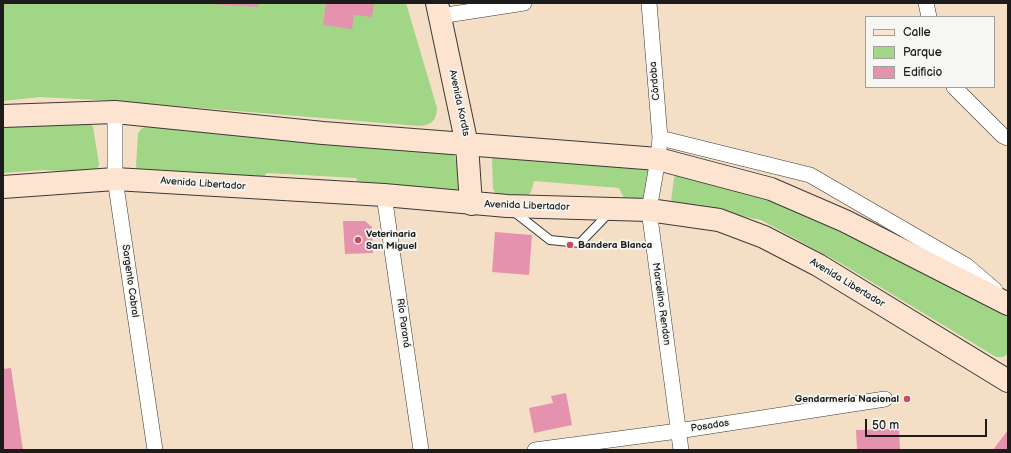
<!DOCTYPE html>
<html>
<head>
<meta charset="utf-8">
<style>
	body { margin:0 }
	#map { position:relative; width:1011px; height:453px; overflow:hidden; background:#f4dfc6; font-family:"Balsamiq Sans",sans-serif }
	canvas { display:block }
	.frame { position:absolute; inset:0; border:4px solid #1c1c1c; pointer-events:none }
	.legend { position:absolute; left:865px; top:16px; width:130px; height:72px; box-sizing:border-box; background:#f6f6f2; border:1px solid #9f9f9c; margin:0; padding:5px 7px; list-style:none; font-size:12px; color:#1c1c1c }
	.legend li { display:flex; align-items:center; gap:8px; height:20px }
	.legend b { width:20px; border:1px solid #9f9f9c }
	.scale { position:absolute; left:865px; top:419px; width:122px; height:18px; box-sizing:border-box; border:2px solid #1c1c1c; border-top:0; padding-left:5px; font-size:12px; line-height:14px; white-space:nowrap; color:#1c1c1c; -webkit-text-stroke:3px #f6f6f2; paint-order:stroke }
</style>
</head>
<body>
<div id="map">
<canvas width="1011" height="453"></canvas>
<div class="frame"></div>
<ul class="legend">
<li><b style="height:5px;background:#fde4d1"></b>Calle</li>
<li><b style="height:11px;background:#a1d686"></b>Parque</li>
<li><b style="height:11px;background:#e592ae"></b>Edificio</li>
</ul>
<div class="scale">50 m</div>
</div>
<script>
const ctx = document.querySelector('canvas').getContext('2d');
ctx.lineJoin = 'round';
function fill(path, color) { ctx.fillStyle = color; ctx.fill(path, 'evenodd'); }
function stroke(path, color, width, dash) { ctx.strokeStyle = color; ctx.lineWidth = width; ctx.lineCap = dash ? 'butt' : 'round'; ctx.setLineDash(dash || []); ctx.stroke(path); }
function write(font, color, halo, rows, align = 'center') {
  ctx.font = font + ' "Balsamiq Sans",sans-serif'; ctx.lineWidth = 3.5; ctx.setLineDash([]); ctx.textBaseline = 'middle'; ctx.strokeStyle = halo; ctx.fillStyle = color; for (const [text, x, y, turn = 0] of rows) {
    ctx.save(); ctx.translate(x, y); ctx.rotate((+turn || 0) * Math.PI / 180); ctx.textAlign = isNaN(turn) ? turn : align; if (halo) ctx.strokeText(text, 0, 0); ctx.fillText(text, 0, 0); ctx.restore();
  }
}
const green = new Path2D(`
	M3,3H406L437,108C436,121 432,125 419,126L116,101L40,97L3,101Z
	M91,124L93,127L99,164L97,170L90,172L43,170L3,173V125Z
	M145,127L447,148C460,155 457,175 458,188L455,192L358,183L356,178L267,173L263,178L138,171L136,167L138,133L141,129Z
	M496,154L649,169V199L626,202L619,188L534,181L531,192L527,196H497L493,189L492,159Z
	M676,173L712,179L831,223L1008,310V354L1003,357H996L842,264L761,220L671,202L674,178Z`);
const building = new Path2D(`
	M210,3H258V7L210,4Z
	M326,3H374L372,17L354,15L352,29L323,25Z
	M343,221H365L372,227L373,253L345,254Z
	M495,232L532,235L529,275L492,272Z
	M11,368L23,450H3V369Z
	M566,393L572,425L534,433L529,408L553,403L551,396Z
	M899,429L900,450H857L856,430Z
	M1008,430V450H993Z`);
const lane = new Path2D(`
	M513,211L550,240L580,243L609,213`);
const street = new Path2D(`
	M649,3L660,138L658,159L649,210L681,450
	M926,3L929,17
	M440,16L524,3
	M954,87L1003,136L1008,138
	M115,112V179L155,450
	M660,138L810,175L967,266L995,290
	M384,195L421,450
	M535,450L678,431L885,399`);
const secondary = new Path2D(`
	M437,3L467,145L471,204
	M3,116L115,112L323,133L658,159L771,189L845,221L1008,304
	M3,187L115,179L384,195L507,206L649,210L719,220L764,237L818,265L1008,381`);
const markers = [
	[358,240,4,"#d1495b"],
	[570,245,4,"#d1495b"],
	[907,399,4,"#d1495b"]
];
const streetNames = [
	["Córdoba",655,81,-95],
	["Avenida Kordts",459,103,78],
	["Avenida Libertador",203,184,4],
	["Avenida Libertador",527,206,2],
	["Sargento Cabral",130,281,82],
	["Avenida Libertador",847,283,31],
	["Marcelino Rendon",661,304,82],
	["Río Paraná",403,323,82],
	["Posadas",710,426,-9]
];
const poiNames = [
	["Veterinaria",366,234],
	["San Miguel",366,246],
	["Bandera Blanca",578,245],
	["Gendarmería Nacional",899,399,"right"]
];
fill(green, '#a1d686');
fill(building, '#e592ae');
stroke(lane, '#3c3936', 10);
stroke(street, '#3c3936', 16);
stroke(secondary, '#3c3936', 24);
stroke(lane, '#fff', 8);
stroke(street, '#fff', 15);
stroke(secondary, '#fde4d1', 22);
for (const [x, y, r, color] of markers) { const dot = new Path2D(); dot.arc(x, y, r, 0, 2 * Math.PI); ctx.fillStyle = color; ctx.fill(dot); stroke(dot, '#f6f6f2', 1.5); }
write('10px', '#1c1c1c', '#f6f6f2', streetNames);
write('bold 10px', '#1c1c1c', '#f6f6f2', poiNames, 'left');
</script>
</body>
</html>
